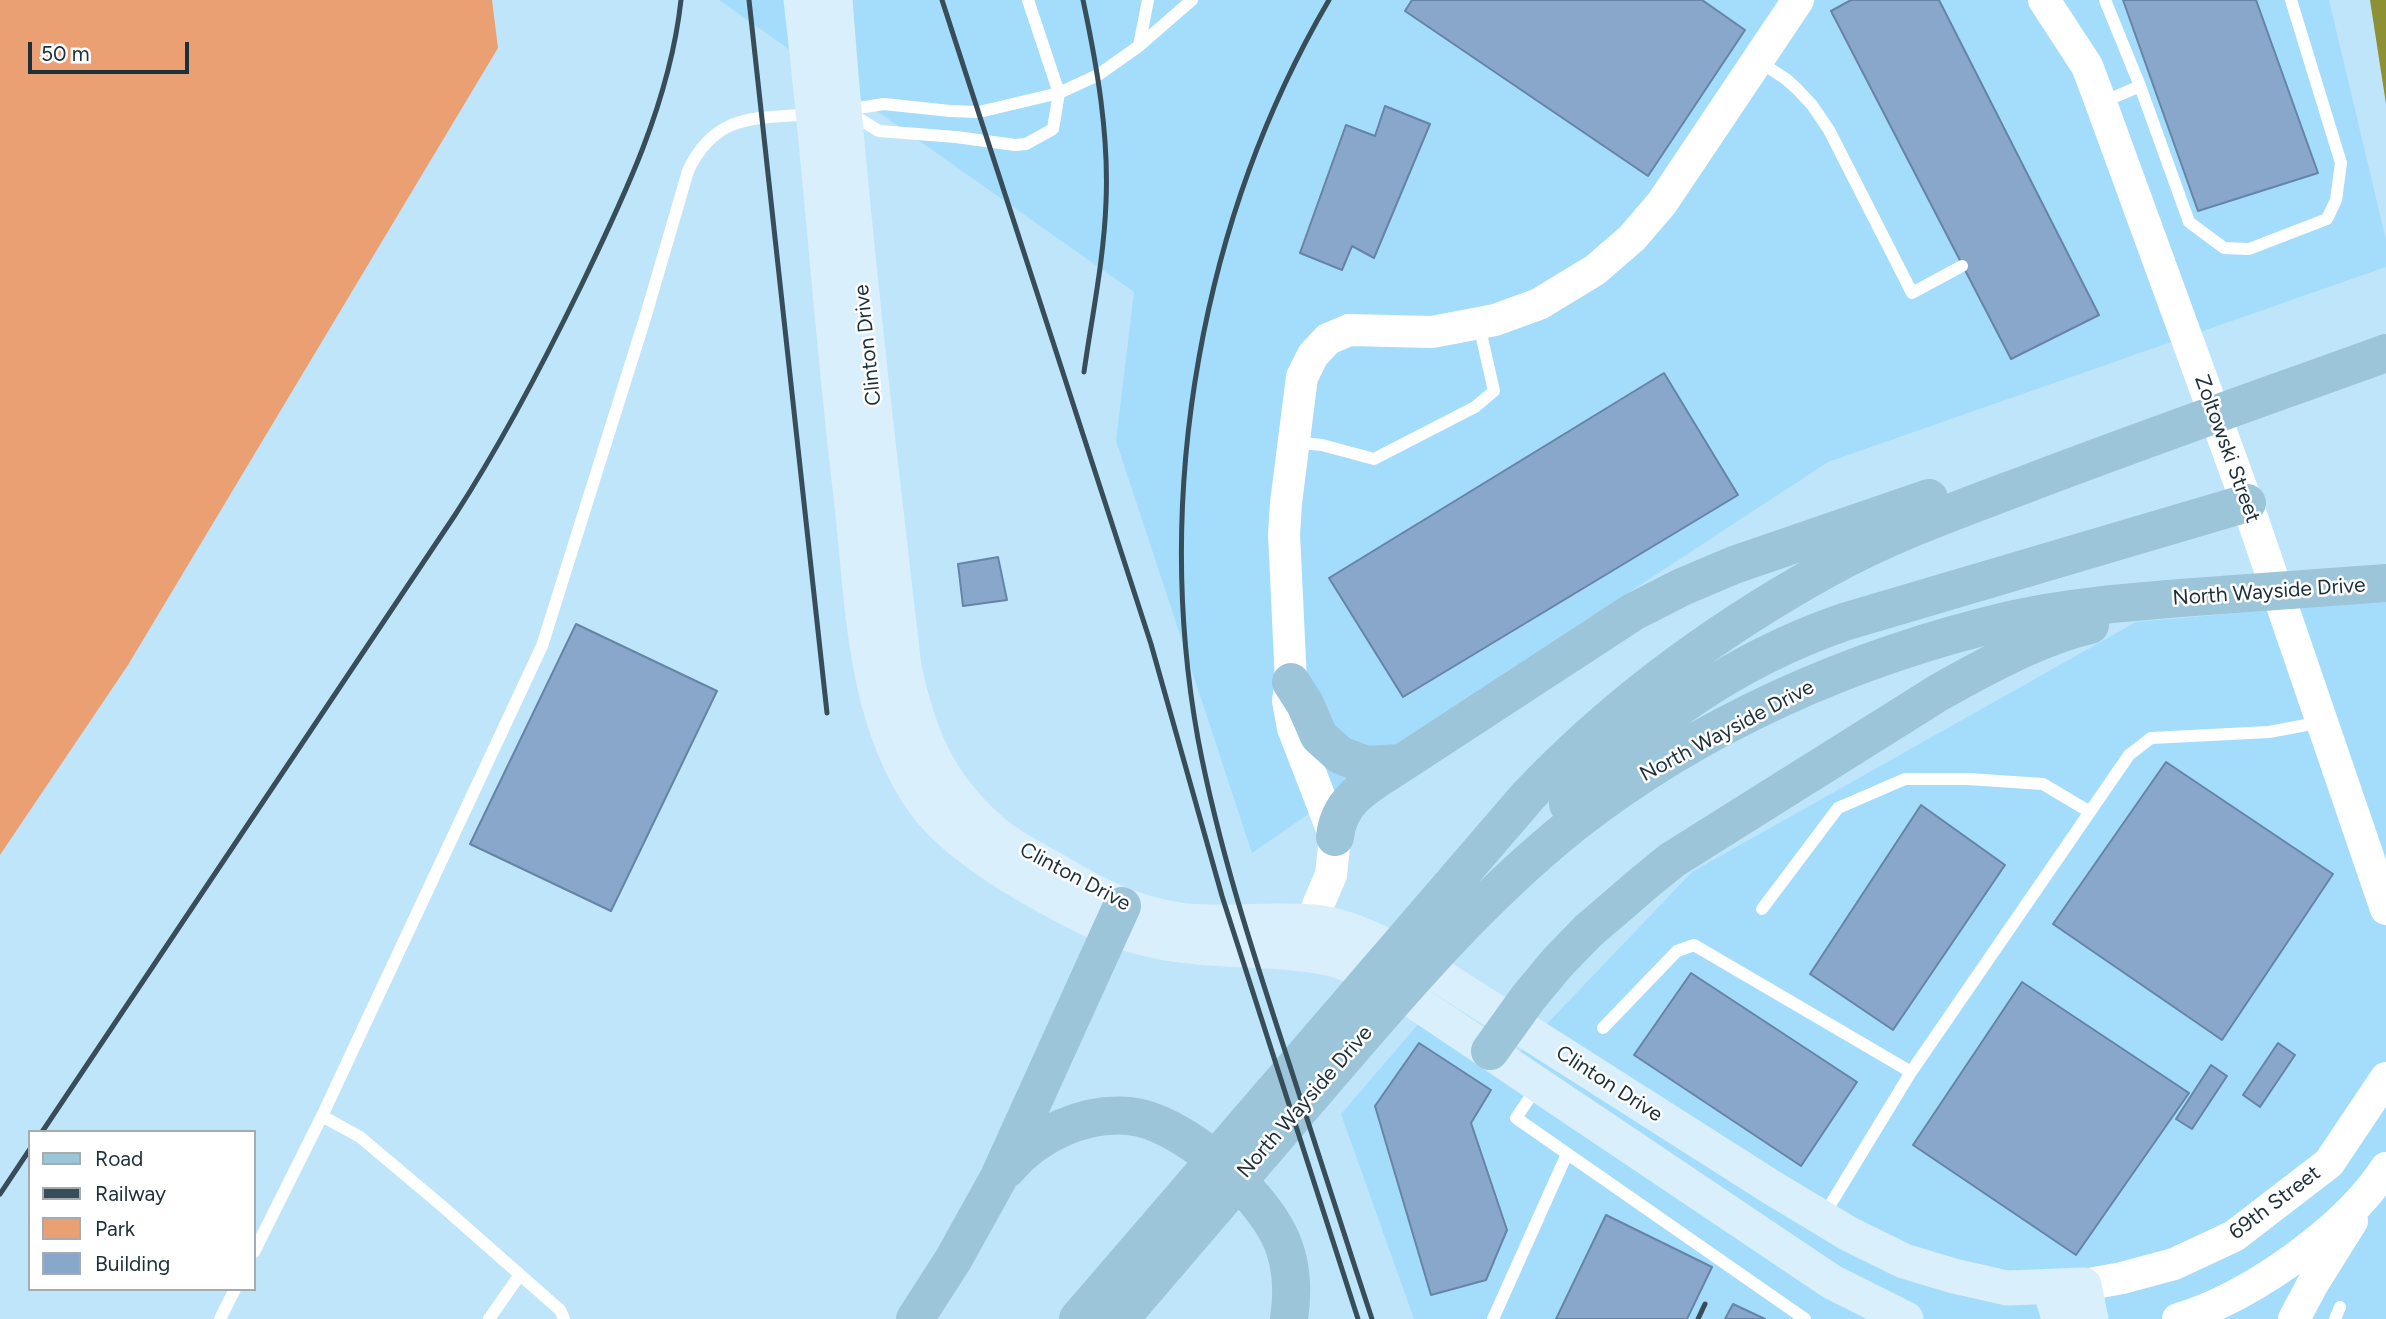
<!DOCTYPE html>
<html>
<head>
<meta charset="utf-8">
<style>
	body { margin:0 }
	#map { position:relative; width:2386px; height:1319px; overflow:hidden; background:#bfe5fa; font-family:Figtree,sans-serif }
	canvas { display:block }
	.legend { position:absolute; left:28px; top:1130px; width:228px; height:161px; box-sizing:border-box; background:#fff; border:2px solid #a5acb0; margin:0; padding:9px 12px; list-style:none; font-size:21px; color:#1d303a }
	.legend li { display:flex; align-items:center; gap:14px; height:35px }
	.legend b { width:35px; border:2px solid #a5acb0 }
	.scale { position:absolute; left:28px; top:42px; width:161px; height:32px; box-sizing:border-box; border:4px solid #1d303a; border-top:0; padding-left:9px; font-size:21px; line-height:24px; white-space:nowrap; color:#1d303a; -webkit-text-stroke:5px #fff; paint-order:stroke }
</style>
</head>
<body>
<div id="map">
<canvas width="2386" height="1319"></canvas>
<ul class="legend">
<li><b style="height:9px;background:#9cc5da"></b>Road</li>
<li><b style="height:9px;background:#374d59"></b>Railway</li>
<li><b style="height:19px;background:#eaa073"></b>Park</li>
<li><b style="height:19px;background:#88a7ca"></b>Building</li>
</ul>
<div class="scale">50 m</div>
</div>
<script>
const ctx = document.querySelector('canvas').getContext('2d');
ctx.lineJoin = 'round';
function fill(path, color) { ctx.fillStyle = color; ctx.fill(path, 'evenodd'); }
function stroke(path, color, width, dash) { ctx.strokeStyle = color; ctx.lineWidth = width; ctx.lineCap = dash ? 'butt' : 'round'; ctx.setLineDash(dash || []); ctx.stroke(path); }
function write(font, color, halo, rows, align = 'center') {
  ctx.font = font + ' Figtree,sans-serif'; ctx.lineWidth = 5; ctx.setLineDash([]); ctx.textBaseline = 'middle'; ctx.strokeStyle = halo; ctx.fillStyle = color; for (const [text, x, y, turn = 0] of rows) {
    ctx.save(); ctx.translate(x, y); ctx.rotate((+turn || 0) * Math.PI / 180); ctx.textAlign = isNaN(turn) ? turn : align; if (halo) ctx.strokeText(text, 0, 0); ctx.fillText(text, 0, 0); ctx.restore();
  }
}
const built = new Path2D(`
	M719,0H2329L2386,240V267L1828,462L1492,682L1384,762L1252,853L1116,441L1134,292Z
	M2386,600V1319H1414L1341,1114L1420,1022L1498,1075L1692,872L2136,622Z`);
const green = new Path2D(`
	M0,0H492L498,48L128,665L0,855Z`);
const water = new Path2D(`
	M2370,0H2386V104Z`);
const building = new Path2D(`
	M1412,0H1702L1745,30L1648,176L1405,11Z
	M1851,0H1939L2099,315L2011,359L1831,11Z
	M2123,0H2256L2318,173L2198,211Z
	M1385,106L1430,124L1374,258L1352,246L1342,270L1300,253L1346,125L1375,136Z
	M1664,373L1738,495L1403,697L1329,578Z
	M998,557L1007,600L963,606L958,564Z
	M576,624L717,691L611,911L470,844Z
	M2166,762L2333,874L2222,1040L2053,924Z
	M1921,805L2005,865L1893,1030L1810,974Z
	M1691,973L1857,1082L1801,1166L1634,1055Z
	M2022,982L2189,1093L2076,1255L1913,1145Z
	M1419,1043L1491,1090L1471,1123L1507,1230L1486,1280L1431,1295L1375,1106Z
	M2278,1043L2295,1055L2260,1107L2243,1095Z
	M2211,1065L2227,1076L2192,1129L2176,1119Z
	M1606,1215L1712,1267L1687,1319H1556Z
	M1733,1304L1765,1319H1725Z`);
const service = new Path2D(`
	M2105,0L2140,86
	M1139,46L1192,0
	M1758,61L1786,79L1797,89L1812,105L1829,130L1912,293L1962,266
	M2101,103L2140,86L2189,222L2224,248L2249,249L2327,219L2336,200L2341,163L2291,0
	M845,110L884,104L950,111L979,112L1059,93L1098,75L1139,46L1148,0
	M851,114L879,131L956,137L1015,145L1026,144L1053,129L1059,93L1028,0
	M1293,442L1322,445L1374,459L1475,407L1494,391L1479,325
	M1762,909L1838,808L1905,779H1968L2043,784L2090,812
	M1603,1028L1677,951L1694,945L1911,1072
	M1537,1087L1516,1118L1805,1319
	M322,1116L360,1137L442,1206L560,1310L564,1319
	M1824,1215L1911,1072L2129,755L2151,738L2269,732L2322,722
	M254,1252L322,1116L542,646L646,315L688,171C716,112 756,119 812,114
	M220,1319L235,1289
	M489,1319L519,1276
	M1493,1319L1567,1154
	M2335,1319L2340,1307`);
const tertiary = new Path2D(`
	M2044,0L2087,66L2098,95L2247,503L2386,909
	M1322,946L1315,922L1318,905L1331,875L1335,837L1293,728L1288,701L1291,682L1284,534L1286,503L1302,377L1313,355L1328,339L1349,330L1432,332L1495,320L1539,304L1595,270L1632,238L1662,203L1798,0
	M2084,1285L2122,1278L2174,1264L2234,1236L2329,1163L2386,1078
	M2178,1319C2249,1298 2346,1230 2386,1168
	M2294,1319L2312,1285L2352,1221`);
const secondary = new Path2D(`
	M801,0C821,165 831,331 851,496C863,599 862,715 924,803C957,849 1034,891 1085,917C1136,943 1190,948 1246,950C1275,952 1304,952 1332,959C1349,963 1365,971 1381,979L1832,1282L1906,1319
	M835,0C852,223 878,445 904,667C918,733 937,782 989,828C1010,847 1038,860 1062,874C1099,896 1136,914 1180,920C1224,926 1269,918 1313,922C1347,925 1378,942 1408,956L1771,1187L1849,1234L1904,1261L1954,1276L2007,1288L2084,1285L2091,1319
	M2050,1288L2059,1319`);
const primary = new Path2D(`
	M1291,682L1305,704L1319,736L1340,755L1366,765L1402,763L1633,612L1682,587L1734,565L1929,498
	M1568,804C1651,720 1732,661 1844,622L2247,503
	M1335,837C1339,797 1372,783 1402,763
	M1490,1051L1528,998L1557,963L1588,931L1645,882L1672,860L1938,693C1984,667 2039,637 2090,625
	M1007,1169C1036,1134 1084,1112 1129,1116C1182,1121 1257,1190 1279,1235C1292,1261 1293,1292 1289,1319
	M915,1319L953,1260L998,1179L1122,906
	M1078,1319L1528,796C1614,705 1715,631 1825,570C1889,534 1960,509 2029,483C2147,438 2267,396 2386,353
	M1120,1319C1190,1237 1261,1155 1331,1073C1406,985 1482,897 1573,824C1700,724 1853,657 2010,620C2071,606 2132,602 2194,597C2258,592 2322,588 2386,583`);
const rail = new Path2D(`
	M749,0L827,713
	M942,0L1151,644L1222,896L1358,1319
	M1083,0C1097,66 1109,134 1106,202C1104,259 1092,316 1084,372
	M1329,0C1202,217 1153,490 1198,739C1219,850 1254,956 1289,1063C1317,1149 1344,1234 1372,1319
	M42,1132L455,515C503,441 543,364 581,286C625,195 670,101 681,0
	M0,1194L30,1149
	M1698,1319L1705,1304`);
const streetNames = [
	["Clinton Drive",868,345,-96],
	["Zoltowski Street",2227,449,70],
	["North Wayside Drive",2269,592,-4],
	["North Wayside Drive",1727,731,-28],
	["Clinton Drive",1075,877,28],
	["Clinton Drive",1609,1084,33],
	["North Wayside Drive",1305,1102,-49],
	["69th Street",2275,1203,-37]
];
fill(built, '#a4ddfb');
fill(green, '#eaa073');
fill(water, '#8d9133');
fill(building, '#88a7ca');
stroke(building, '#6684a5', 2);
stroke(service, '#fff', 12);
stroke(tertiary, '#fff', 32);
stroke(secondary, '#d9effb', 35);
stroke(primary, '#9cc5da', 38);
stroke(rail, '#374d59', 5);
write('21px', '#1d303a', '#fff', streetNames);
</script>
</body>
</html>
